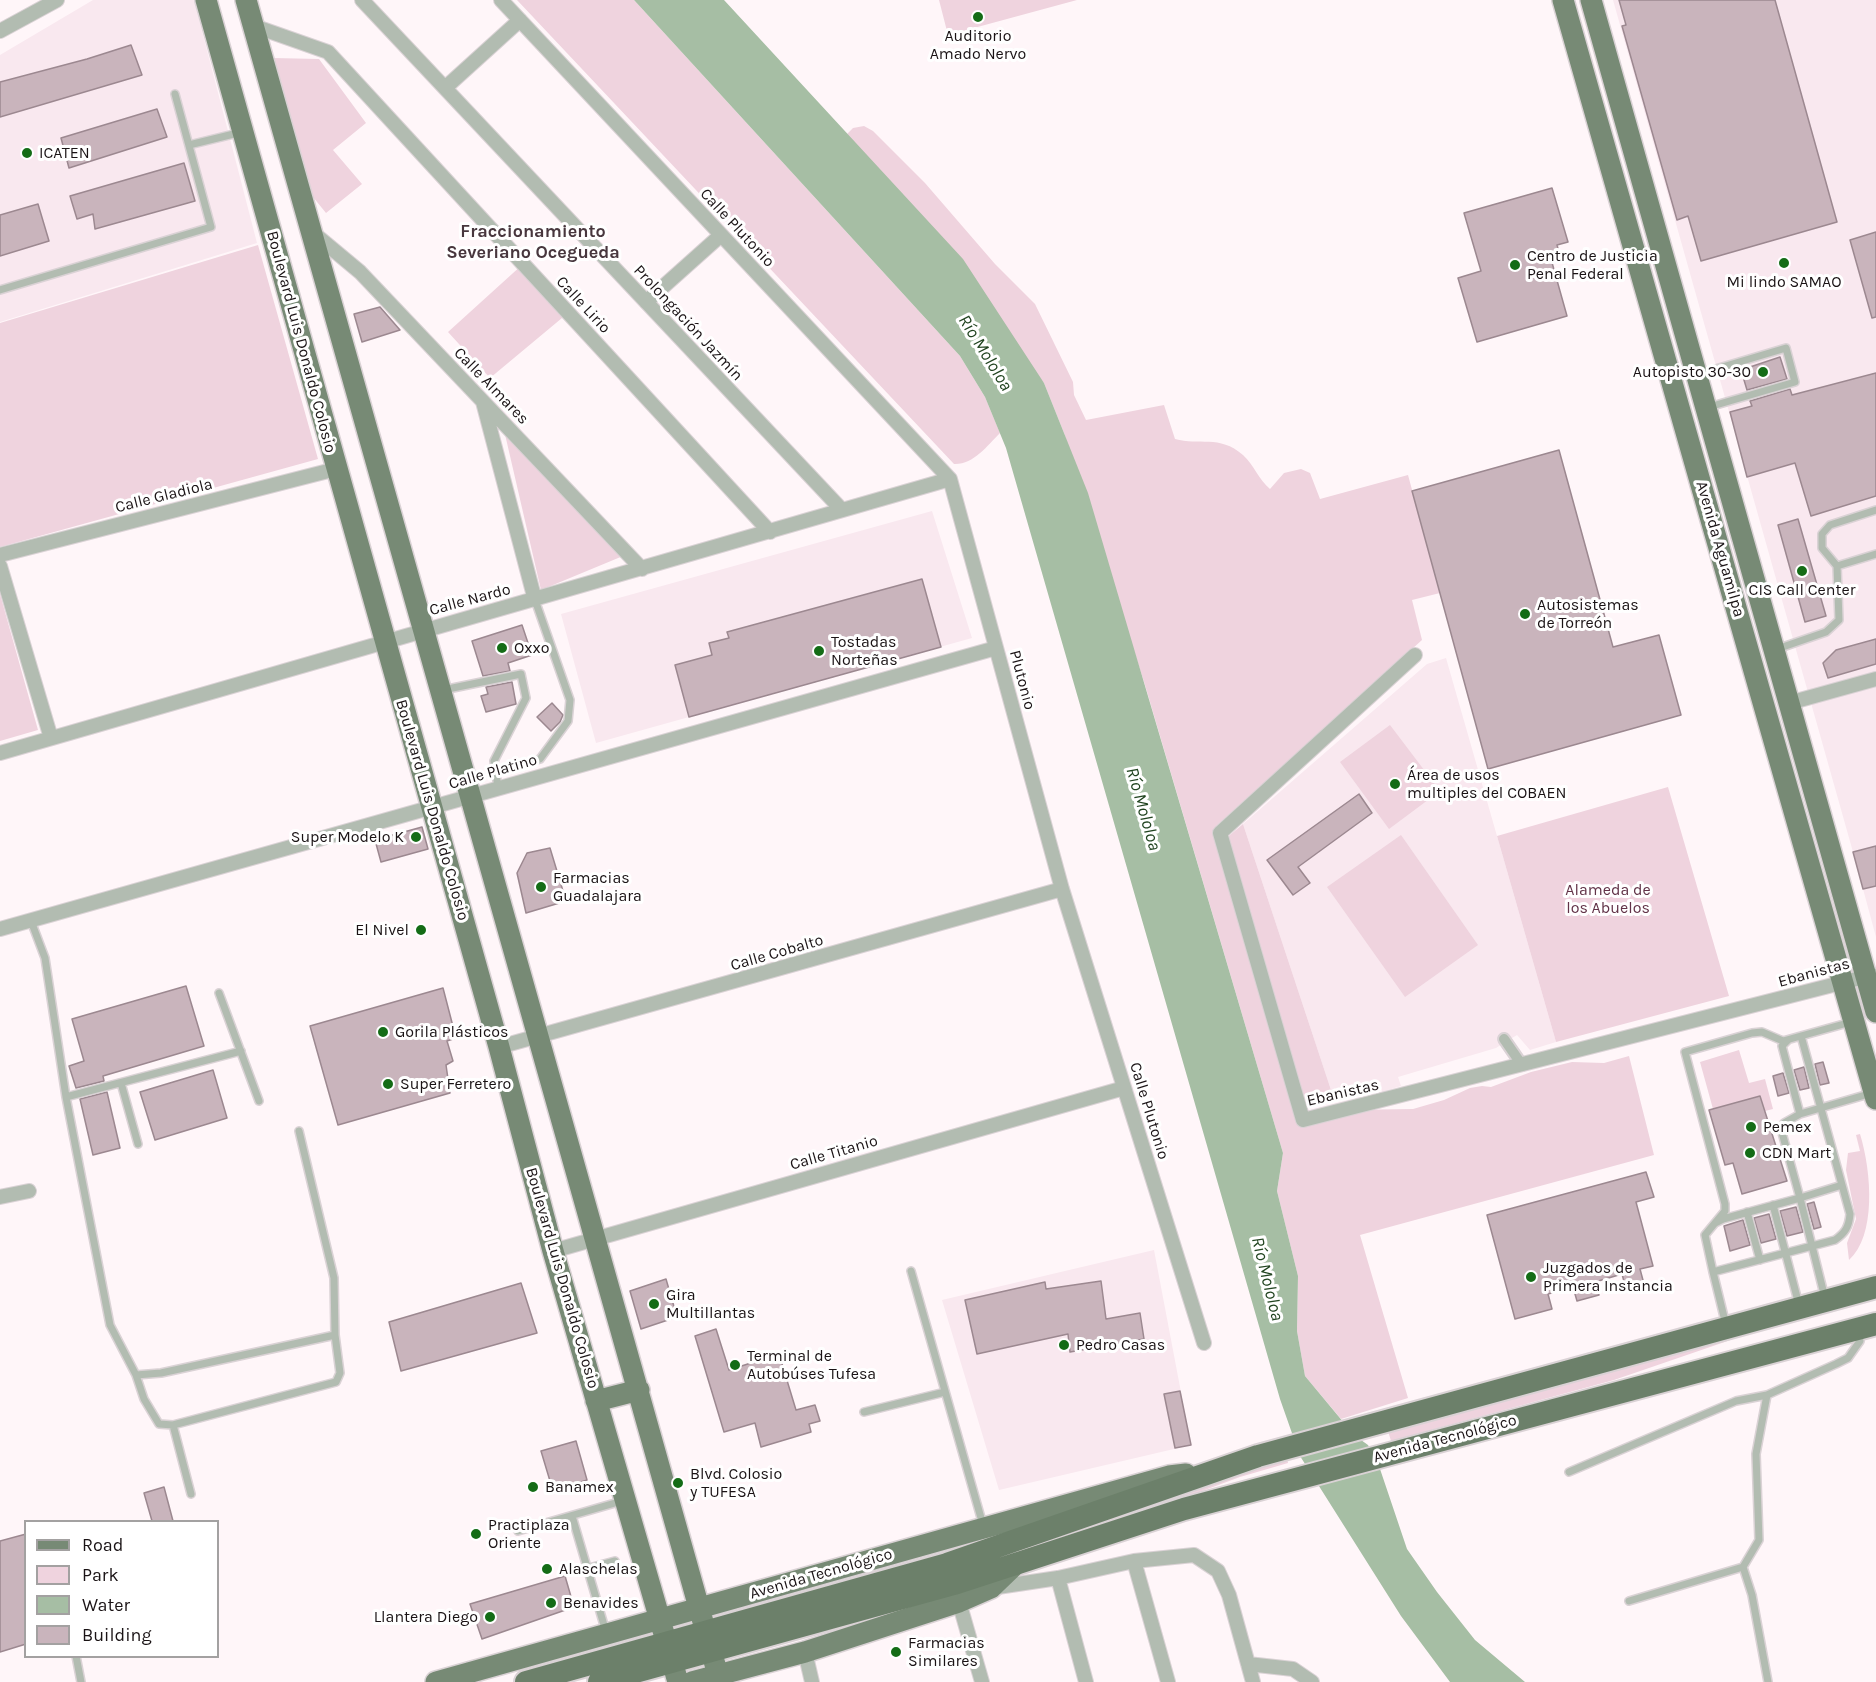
<!DOCTYPE html>
<html>
<head>
<meta charset="utf-8">
<style>
	body { margin:0 }
	#map { position:relative; width:1876px; height:1682px; overflow:hidden; background:#fff6f9; font-family:Karla,sans-serif }
	canvas { display:block }
	.legend { position:absolute; left:24px; top:1520px; width:195px; height:138px; box-sizing:border-box; background:#fff; border:2px solid #a3a1a1; margin:0; padding:8px 10px; list-style:none; font-size:18px; color:#1a1315 }
	.legend li { display:flex; align-items:center; gap:12px; height:30px }
	.legend b { width:30px; border:2px solid #a3a1a1 }
</style>
</head>
<body>
<div id="map">
<canvas width="1876" height="1682"></canvas>
<ul class="legend">
<li><b style="height:8px;background:#778a75"></b>Road</li>
<li><b style="height:16px;background:#efd3de"></b>Park</li>
<li><b style="height:16px;background:#a6bea4"></b>Water</li>
<li><b style="height:16px;background:#c9b4bc"></b>Building</li>
</ul>
</div>
<script>
const ctx = document.querySelector('canvas').getContext('2d');
ctx.lineJoin = 'round';
function fill(path, color) { ctx.fillStyle = color; ctx.fill(path, 'evenodd'); }
function stroke(path, color, width, dash) { ctx.strokeStyle = color; ctx.lineWidth = width; ctx.lineCap = dash ? 'butt' : 'round'; ctx.setLineDash(dash || []); ctx.stroke(path); }
function write(font, color, halo, rows, align = 'center') {
  ctx.font = font + ' Karla,sans-serif'; ctx.lineWidth = 6; ctx.setLineDash([]); ctx.textBaseline = 'middle'; ctx.strokeStyle = halo; ctx.fillStyle = color; for (const [text, x, y, turn = 0] of rows) {
    ctx.save(); ctx.translate(x, y); ctx.rotate((+turn || 0) * Math.PI / 180); ctx.textAlign = isNaN(turn) ? turn : align; if (halo) ctx.strokeText(text, 0, 0); ctx.fillText(text, 0, 0); ctx.restore();
  }
}
const built = new Path2D(`
	M93,0H194L257,243L0,322V55Z
	M1613,0H1876V937L1853,852Z
	M932,511L972,638L596,743L561,614Z
	M1446,658L1556,1042L1530,1050L1517,1035L1496,1048L1398,1077L1401,1086L1382,1092L1381,1082L1333,1096L1243,824L1427,664Z
	M1154,1250L1191,1445L999,1490L942,1300Z`);
const green = new Path2D(`
	M517,0H634L960,356L985,397L1000,433C987,446 973,465 954,464Z
	M939,0H1077L948,35Z
	M273,58L319,59L366,123L333,150L362,184L326,213L313,197Z
	M864,126L873,131L925,183L995,264L1035,304L1073,382L1074,395L1086,420L1164,405L1175,439C1199,446 1219,434 1243,455C1254,465 1259,480 1270,489L1284,473L1301,469L1310,473L1320,499L1408,475L1440,593L1412,600L1422,640L1216,826L1303,1119L1347,1110L1413,1109L1444,1100L1470,1088L1482,1086L1491,1087L1531,1072L1572,1062L1604,1063L1629,1056L1654,1155L1360,1235L1408,1398L1341,1419L1305,1376L1297,1331L1298,1276L1277,1191L1283,1153L1145,685L1064,433L1044,383L847,134L853,128Z
	M258,245L318,459L0,547V323Z
	M523,264L568,313L490,378L448,332Z
	M504,430L623,556L541,590Z
	M0,594L38,730L0,741Z
	M1390,725L1440,791L1389,829L1340,762Z
	M1668,787L1729,996L1556,1042L1497,836Z
	M1243,824L1333,1096L1304,1104L1224,840Z
	M1401,835L1478,945L1405,997L1327,887Z
	M1739,1050L1749,1083L1765,1079L1773,1109L1765,1111L1760,1096L1713,1109L1700,1062Z
	M1860,1134C1872,1173 1876,1236 1849,1260L1847,1243L1856,1219L1846,1170L1848,1153L1860,1151L1856,1135Z
	M1783,1322L1614,1380L1391,1441L1388,1431Z
	M1287,1458L1288,1463L1240,1477L1067,1541L1239,1473Z`);
const water = new Path2D(`
	M634,0H724L963,259L1044,383L1088,493L1283,1153L1277,1191L1298,1276L1297,1331L1305,1376L1354,1435L1368,1445L1379,1466L1407,1549L1437,1592L1475,1640L1525,1682H1450L1401,1616L1300,1456L1280,1399L1006,448L985,397L960,356Z`);
const building = new Path2D(`
	M1619,0H1775L1837,222L1701,261L1688,216L1677,220L1622,26L1626,25Z
	M131,45L142,75L0,117V82L87,59Z
	M157,109L167,137L69,168L61,138Z
	M184,163L195,201L95,229L93,214L77,219L70,196Z
	M1552,188L1568,242L1557,245L1560,256L1551,259L1567,316L1477,342L1458,278L1481,271L1464,213Z
	M38,204L49,241L0,256V215Z
	M1876,232V317L1872,318L1850,240Z
	M380,307L400,330L362,342L354,314Z
	M1780,357L1787,379L1747,390L1741,370Z
	M1876,373V496L1811,516L1795,463L1747,477L1730,412L1752,406L1750,401L1790,389L1792,395Z
	M1559,450L1613,647L1659,635L1681,715L1488,769L1412,491Z
	M1798,519L1826,616L1805,622L1778,525Z
	M922,579L941,647L689,717L675,665L712,655L709,643L729,638L727,632Z
	M522,625L532,655L508,663L510,671L483,676L472,641Z
	M1876,639V664L1828,678L1823,663L1836,650Z
	M512,682L516,704L486,712L481,696L488,694L486,687Z
	M552,703L563,715L560,722L551,731L537,717Z
	M1359,794L1372,813L1298,867L1310,883L1293,895L1267,860Z
	M422,827L428,849L381,862L375,840Z
	M1876,846V886L1863,889L1853,852Z
	M550,848L566,901L526,913L517,873L527,853Z
	M186,986L204,1046L103,1076L104,1081L76,1088L69,1066L84,1061L72,1019Z
	M443,988L456,1038L447,1041L453,1061L446,1065L450,1093L338,1125L310,1026Z
	M1823,1062L1829,1083L1820,1085L1815,1064Z
	M1804,1067L1809,1088L1800,1090L1794,1070Z
	M213,1070L227,1118L155,1140L140,1092Z
	M1783,1073L1789,1093L1778,1096L1773,1076Z
	M107,1092L120,1148L93,1155L80,1099Z
	M1760,1096L1787,1181L1742,1194L1733,1163L1725,1165L1709,1110Z
	M1646,1172L1654,1197L1636,1202L1653,1266L1640,1269L1644,1284L1626,1289L1622,1274L1595,1282L1599,1295L1577,1301L1573,1287L1548,1294L1552,1309L1515,1319L1487,1215Z
	M1814,1202L1821,1227L1814,1229L1807,1204Z
	M1796,1207L1803,1232L1787,1236L1780,1211Z
	M1769,1214L1776,1239L1761,1243L1754,1218Z
	M1743,1220L1750,1245L1730,1251L1724,1226Z
	M666,1279L677,1317L641,1329L630,1291Z
	M1101,1281L1106,1319L1140,1313L1144,1339L1070,1352L1068,1334L977,1354L965,1300L1045,1282L1046,1289Z
	M521,1283L537,1333L401,1371L389,1322Z
	M716,1329L729,1370L779,1354L796,1410L815,1405L820,1421L809,1424L811,1432L761,1447L755,1423L724,1432L695,1336Z
	M1180,1391L1191,1445L1175,1448L1164,1394Z
	M576,1441L587,1480L553,1491L541,1451Z
	M164,1487L173,1521H152L144,1493Z
	M26,1534V1644L0,1652V1541Z
	M565,1576L574,1607L482,1639L470,1604Z`);
const service = new Path2D(`
	M189,145L242,132
	M0,290L211,227L175,94
	M1699,374L1786,348L1795,382L1709,407
	M1837,566L1822,548V534L1830,525L1876,510
	M1777,649L1826,632L1839,620L1837,566L1876,554
	M443,690L521,674L526,698L494,761L498,787
	M496,772L540,759L568,721L570,700L535,600
	M31,921L45,958L66,1097L110,1325L136,1375L161,1373L335,1335
	M219,993L259,1101
	M1788,1040L1782,1046L1800,1114L1872,1093
	M121,1083L138,1144
	M66,1097L241,1051
	M1800,1114L1784,1123L1781,1129L1800,1198L1842,1185
	M1773,1205L1799,1305
	M1747,1212L1760,1260
	M1715,1223L1725,1211V1204L1685,1052L1752,1033L1762,1032L1783,1041L1851,1022
	M911,1271L983,1525
	M1713,1272L1705,1235L1715,1223L1723,1219L1800,1198L1825,1298
	M1726,1325L1713,1272L1835,1240C1845,1233 1849,1227 1850,1214L1801,1036
	M136,1375L144,1399L159,1424L173,1425L336,1382L340,1373L335,1335L334,1278L299,1131
	M864,1412L945,1392
	M173,1425L191,1494
	M1569,1472L1736,1401L1767,1395L1836,1364L1848,1358L1860,1341L1859,1334
	M572,1516L606,1632
	M518,1531L622,1501
	M1743,1567L1752,1595L1768,1682
	M589,1568L615,1561
	M1629,1601L1743,1567L1759,1540L1756,1454L1767,1395
	M76,1656L81,1682`);
const pedestrian = new Path2D(`
	M1504,1039L1522,1065`);
const minor = new Path2D(`
	M362,0L842,510
	M501,0L950,479L1062,889L1204,1343
	M254,26L328,52L770,532
	M0,31L57,0
	M445,88L520,20
	M312,232L360,272L642,569
	M646,302L721,235
	M483,402L535,600
	M0,555L336,469
	M0,566L51,738
	M1415,655L1220,833L1303,1120L1872,975
	M1789,703L1876,679
	M0,753L950,479
	M0,929L996,648
	M499,1047L1062,889
	M0,1197L29,1191
	M553,1251L1124,1088
	M1134,1561L1168,1682
	M1058,1578L1086,1682
	M991,1588L1058,1578L1134,1561L1194,1555L1218,1571L1229,1595L1253,1682
	M959,1602L982,1682
	M805,1652L812,1682
	M1248,1664L1293,1669L1312,1682`);
const primary = new Path2D(`
	M206,0L499,1047L553,1251L678,1682
	M246,0L718,1675
	M1563,0L1876,1099
	M1591,0L1876,1012
	M596,1401L639,1390
	M436,1682L1169,1476L1186,1474
	M692,1682L805,1652L959,1602L991,1588L1016,1564`);
const trunk = new Path2D(`
	M526,1682L947,1564L1258,1456L1876,1287
	M599,1682L954,1584L1184,1509L1876,1324`);
const markers = [
	[978,17,6,"#146c16"],
	[27,153,6,"#146c16"],
	[1784,263,6,"#146c16"],
	[1515,265,6,"#146c16"],
	[1763,372,6,"#146c16"],
	[1802,571,6,"#146c16"],
	[1525,614,6,"#146c16"],
	[502,648,6,"#146c16"],
	[819,651,6,"#146c16"],
	[1395,784,6,"#146c16"],
	[416,837,6,"#146c16"],
	[541,887,6,"#146c16"],
	[421,930,6,"#146c16"],
	[383,1032,6,"#146c16"],
	[388,1084,6,"#146c16"],
	[1751,1127,6,"#146c16"],
	[1750,1153,6,"#146c16"],
	[1531,1277,6,"#146c16"],
	[654,1304,6,"#146c16"],
	[1064,1345,6,"#146c16"],
	[735,1365,6,"#146c16"],
	[678,1483,6,"#146c16"],
	[533,1487,6,"#146c16"],
	[476,1534,6,"#146c16"],
	[547,1569,6,"#146c16"],
	[551,1603,6,"#146c16"],
	[490,1617,6,"#146c16"],
	[896,1652,6,"#146c16"]
];
const poiNames = [
	["Auditorio",978,36,"center"],
	["Amado Nervo",978,54,"center"],
	["ICATEN",39,153],
	["Centro de Justicia",1527,256],
	["Penal Federal",1527,274],
	["Mi lindo SAMAO",1784,282,"center"],
	["Autopisto 30-30",1751,372,"right"],
	["CIS Call Center",1802,590,"center"],
	["Autosistemas",1537,605],
	["de Torreón",1537,623],
	["Tostadas",831,642],
	["Norteñas",831,660],
	["Oxxo",514,648],
	["Área de usos",1407,775],
	["multiples del COBAEN",1407,793],
	["Super Modelo K",404,837,"right"],
	["Farmacias",553,878],
	["Guadalajara",553,896],
	["El Nivel",409,930,"right"],
	["Gorila Plásticos",395,1032],
	["Super Ferretero",400,1084],
	["Pemex",1763,1127],
	["CDN Mart",1762,1153],
	["Juzgados de",1543,1268],
	["Primera Instancia",1543,1286],
	["Gira",666,1295],
	["Multillantas",666,1313],
	["Pedro Casas",1076,1345],
	["Terminal de",747,1356],
	["Autobúses Tufesa",747,1374],
	["Blvd. Colosio",690,1474],
	["y TUFESA",690,1492],
	["Banamex",545,1487],
	["Practiplaza",488,1525],
	["Oriente",488,1543],
	["Alaschelas",559,1569],
	["Benavides",563,1603],
	["Llantera Diego",478,1617,"right"],
	["Farmacias",908,1643],
	["Similares",908,1661]
];
const streetNames = [
	["Calle Plutonio",737,228,47],
	["Calle Lirio",583,305,47],
	["Prolongación Jazmín",688,323,47],
	["Boulevard Luis Donaldo Colosio",301,342,75],
	["Calle Almares",491,386,46],
	["Calle Gladiola",164,496,-14],
	["Avenida Aguamilpa",1720,549,74],
	["Calle Nardo",470,600,-15],
	["Plutonio",1022,680,75],
	["Calle Platino",493,772,-16],
	["Boulevard Luis Donaldo Colosio",432,810,74],
	["Calle Cobalto",777,953,-16],
	["Ebanistas",1814,973,-15],
	["Ebanistas",1343,1093,-13],
	["Calle Plutonio",1149,1111,73],
	["Calle Titanio",834,1153,-16],
	["Boulevard Luis Donaldo Colosio",562,1278,74],
	["Avenida Tecnológico",1445,1439,-15],
	["Avenida Tecnológico",821,1574,-16]
];
const parkNames = [
	["Alameda de",1608,890],
	["los Abuelos",1608,908]
];
const neighbourhoodNames = [
	["Fraccionamiento",533,232],
	["Severiano Ocegueda",533,253]
];
const waterNames = [
	["Río Mololoa",985,353,58],
	["Río Mololoa",1143,809,74],
	["Río Mololoa",1267,1279,76]
];
fill(built, '#f9e8ef');
fill(green, '#efd3de');
fill(water, '#a6bea4');
fill(building, '#c9b4bc');
stroke(building, '#9c8890', 1.5);
stroke(service, '#dad2d5', 10);
stroke(pedestrian, '#dad2d5', 14);
stroke(minor, '#dad2d5', 16);
stroke(primary, '#dad2d5', 24);
stroke(trunk, '#dad2d5', 26);
stroke(service, '#b2bcb1', 7);
stroke(pedestrian, '#b2bcb1', 10);
stroke(minor, '#b2bcb1', 14);
stroke(primary, '#778a75', 21);
stroke(trunk, '#6c806a', 22);
for (const [x, y, r, color] of markers) { const dot = new Path2D(); dot.arc(x, y, r, 0, 2 * Math.PI); ctx.fillStyle = color; ctx.fill(dot); stroke(dot, '#fff', 2); }
write('16px', '#1a1315', '#fff', poiNames, 'left');
write('16px', '#1a1315', '#fff', streetNames);
write('16px', '#623348', '#fff', parkNames);
write('bold 18px', '#48373e', '#fff', neighbourhoodNames);
write('italic 18px', '#214420', '#fff', waterNames);
</script>
</body>
</html>
